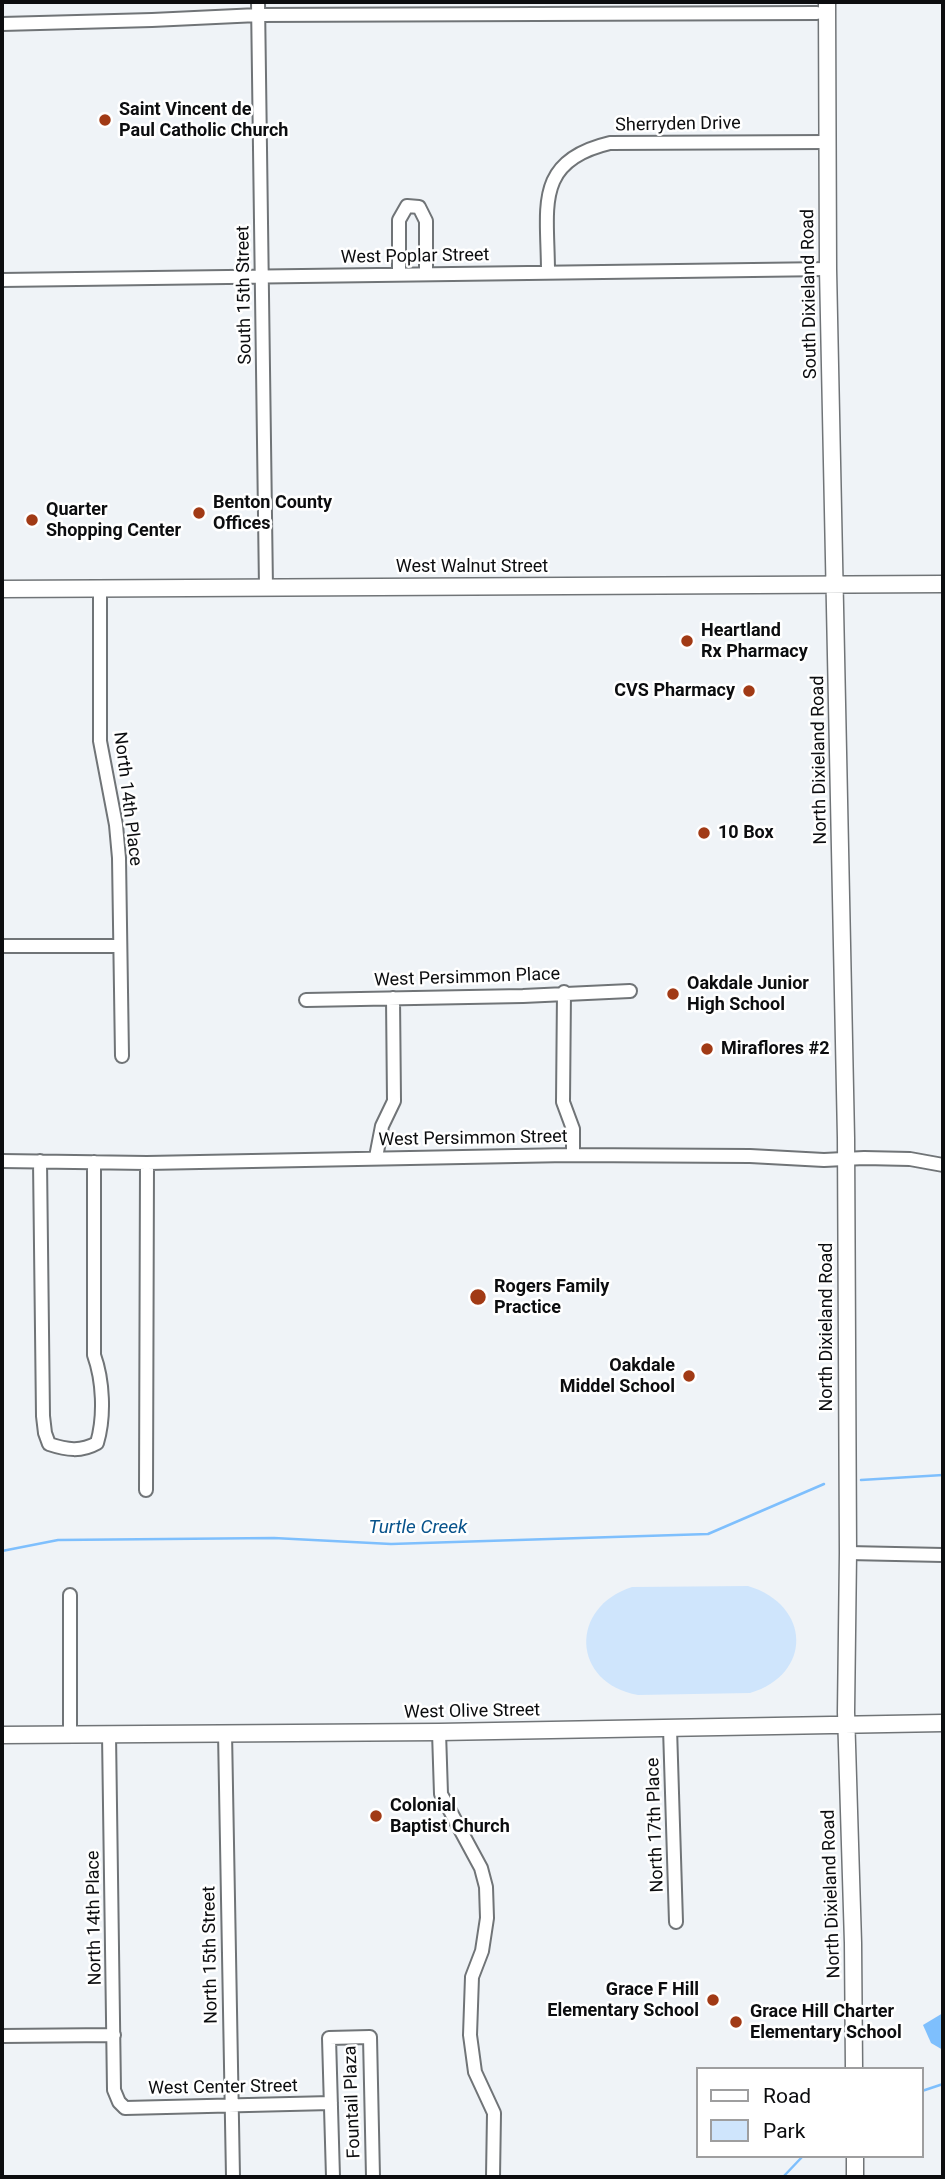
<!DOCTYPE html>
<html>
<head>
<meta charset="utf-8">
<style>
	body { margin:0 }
	#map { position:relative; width:945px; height:2179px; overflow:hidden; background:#eff3f7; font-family:Roboto,sans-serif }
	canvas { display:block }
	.frame { position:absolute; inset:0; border:4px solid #0c0d0f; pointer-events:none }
	.legend { position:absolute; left:696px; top:2067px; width:228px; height:91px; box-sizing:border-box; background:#fff; border:2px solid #9e9e9f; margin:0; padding:9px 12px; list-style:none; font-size:21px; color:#0c0d0f }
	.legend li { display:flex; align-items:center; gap:14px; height:35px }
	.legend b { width:35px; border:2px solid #9e9e9f }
</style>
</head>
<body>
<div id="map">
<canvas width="945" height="2179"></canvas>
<div class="frame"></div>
<ul class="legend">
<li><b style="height:9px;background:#fff"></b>Road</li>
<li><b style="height:19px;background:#cfe5fc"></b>Park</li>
</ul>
</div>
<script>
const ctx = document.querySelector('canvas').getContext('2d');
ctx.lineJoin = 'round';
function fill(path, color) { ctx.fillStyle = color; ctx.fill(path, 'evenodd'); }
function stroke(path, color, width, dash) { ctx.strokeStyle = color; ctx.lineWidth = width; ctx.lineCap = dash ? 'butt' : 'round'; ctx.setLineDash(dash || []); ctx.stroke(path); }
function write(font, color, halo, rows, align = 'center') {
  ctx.font = font + ' Roboto,sans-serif'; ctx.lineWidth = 5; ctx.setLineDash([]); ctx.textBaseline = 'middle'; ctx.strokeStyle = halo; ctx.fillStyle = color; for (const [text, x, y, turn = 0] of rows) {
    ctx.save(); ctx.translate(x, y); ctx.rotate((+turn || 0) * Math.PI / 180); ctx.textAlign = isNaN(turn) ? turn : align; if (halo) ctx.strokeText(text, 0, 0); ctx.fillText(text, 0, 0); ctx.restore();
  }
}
const green = new Path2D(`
	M748,1586C811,1605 813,1674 750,1693L638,1695C571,1683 569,1607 632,1587Z`);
const water = new Path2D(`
	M943,2013V2050L931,2043L923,2025Z`);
const stream = new Path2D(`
	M861,1480L943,1475
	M2,1551L58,1540L274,1538L391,1544L708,1534L824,1484
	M922,2091L943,2084
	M783,2177L803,2156`);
const minor = new Path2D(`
	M258,2L266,588
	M2,24L152,20L258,15L817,13
	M548,272C548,208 533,161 610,143L827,142
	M399,274V220L407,206L419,207L426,221V274
	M2,280L828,269
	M100,588V741L116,825L119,858L122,1056
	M2,946H120
	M564,992L563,1102L573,1129V1155
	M306,1000L523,996L630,991
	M376,1157L382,1126L394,1101L393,998
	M2,1161L147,1163L568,1155L750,1156L824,1160L864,1158L910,1159L943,1165
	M40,1161L43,1416L45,1433L49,1444C67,1450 81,1452 97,1443C105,1416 103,1380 94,1355V1162
	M146,1490L147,1163
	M848,1553L943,1555
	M70,1595V1734
	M670,1728L676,1922
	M225,1732L233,2177
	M439,1732L441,1794L481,1868L486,1887L487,1918L482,1951L472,1977L470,2035L475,2072L494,2113L493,2177
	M109,1734L114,2090L119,2102L125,2108L331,2103
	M2,2036L114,2035
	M333,2177L329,2038L370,2037L373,2177`);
const major = new Path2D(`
	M827,2L828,269L846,1138L848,1553L846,1712L853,1943L854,2069
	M2,589L943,584
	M2,1735L439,1732L943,1723
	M855,2156V2177`);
const markers = [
	[105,120,7,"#a13a15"],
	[199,513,7,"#a13a15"],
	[32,520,7,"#a13a15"],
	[687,641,7,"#a13a15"],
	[749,691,7,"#a13a15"],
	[704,833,7,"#a13a15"],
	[673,994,7,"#a13a15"],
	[707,1049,7,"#a13a15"],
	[478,1297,9,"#a13a15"],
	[689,1376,7,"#a13a15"],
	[376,1816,7,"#a13a15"],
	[713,2000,7,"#a13a15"],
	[736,2022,7,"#a13a15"]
];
const poiNames = [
	["Saint Vincent de",119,110],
	["Paul Catholic Church",119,131],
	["Benton County",213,503],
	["Offices",213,524],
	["Quarter",46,510],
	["Shopping Center",46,531],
	["Heartland",701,631],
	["Rx Pharmacy",701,652],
	["CVS Pharmacy",735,691,"right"],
	["10 Box",718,833],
	["Oakdale Junior",687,984],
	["High School",687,1005],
	["Miraflores #2",721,1049],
	["Rogers Family",494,1287],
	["Practice",494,1308],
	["Oakdale",675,1366,"right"],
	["Middel School",675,1387,"right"],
	["Colonial",390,1806],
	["Baptist Church",390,1827],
	["Grace F Hill",699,1990,"right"],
	["Elementary School",699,2011,"right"],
	["Grace Hill Charter",750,2012],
	["Elementary School",750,2033]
];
const streetNames = [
	["Sherryden Drive",678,125,-1],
	["West Poplar Street",415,257,-1],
	["South Dixieland Road",810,294,-91],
	["South 15th Street",245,295,-91],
	["West Walnut Street",472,567],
	["North Dixieland Road",820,760,-91],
	["North 14th Place",127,799,83],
	["West Persimmon Place",467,978,-2],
	["West Persimmon Street",473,1139,-1],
	["North Dixieland Road",827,1327,-90],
	["West Olive Street",472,1712,-1],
	["North 17th Place",656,1825,-92],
	["North Dixieland Road",832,1894,-92],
	["North 14th Place",95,1918,-91],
	["North 15th Street",211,1955,-91],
	["West Center Street",223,2088,-1],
	["Fountail Plaza",353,2102,-92]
];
const waterNames = [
	["Turtle Creek",418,1528]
];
fill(green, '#cfe5fc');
fill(water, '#7ebffd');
stroke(stream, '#7ebffd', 2.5);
stroke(minor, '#707477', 16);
stroke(major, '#707477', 19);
stroke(minor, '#fff', 12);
stroke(major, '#fff', 16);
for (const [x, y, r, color] of markers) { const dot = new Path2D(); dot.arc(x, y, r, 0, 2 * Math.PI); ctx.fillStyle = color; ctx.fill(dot); stroke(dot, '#fff', 2.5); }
write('bold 18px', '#0c0d0f', '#fff', poiNames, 'left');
write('18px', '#0c0d0f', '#fff', streetNames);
write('italic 19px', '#08538b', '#fff', waterNames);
</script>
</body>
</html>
